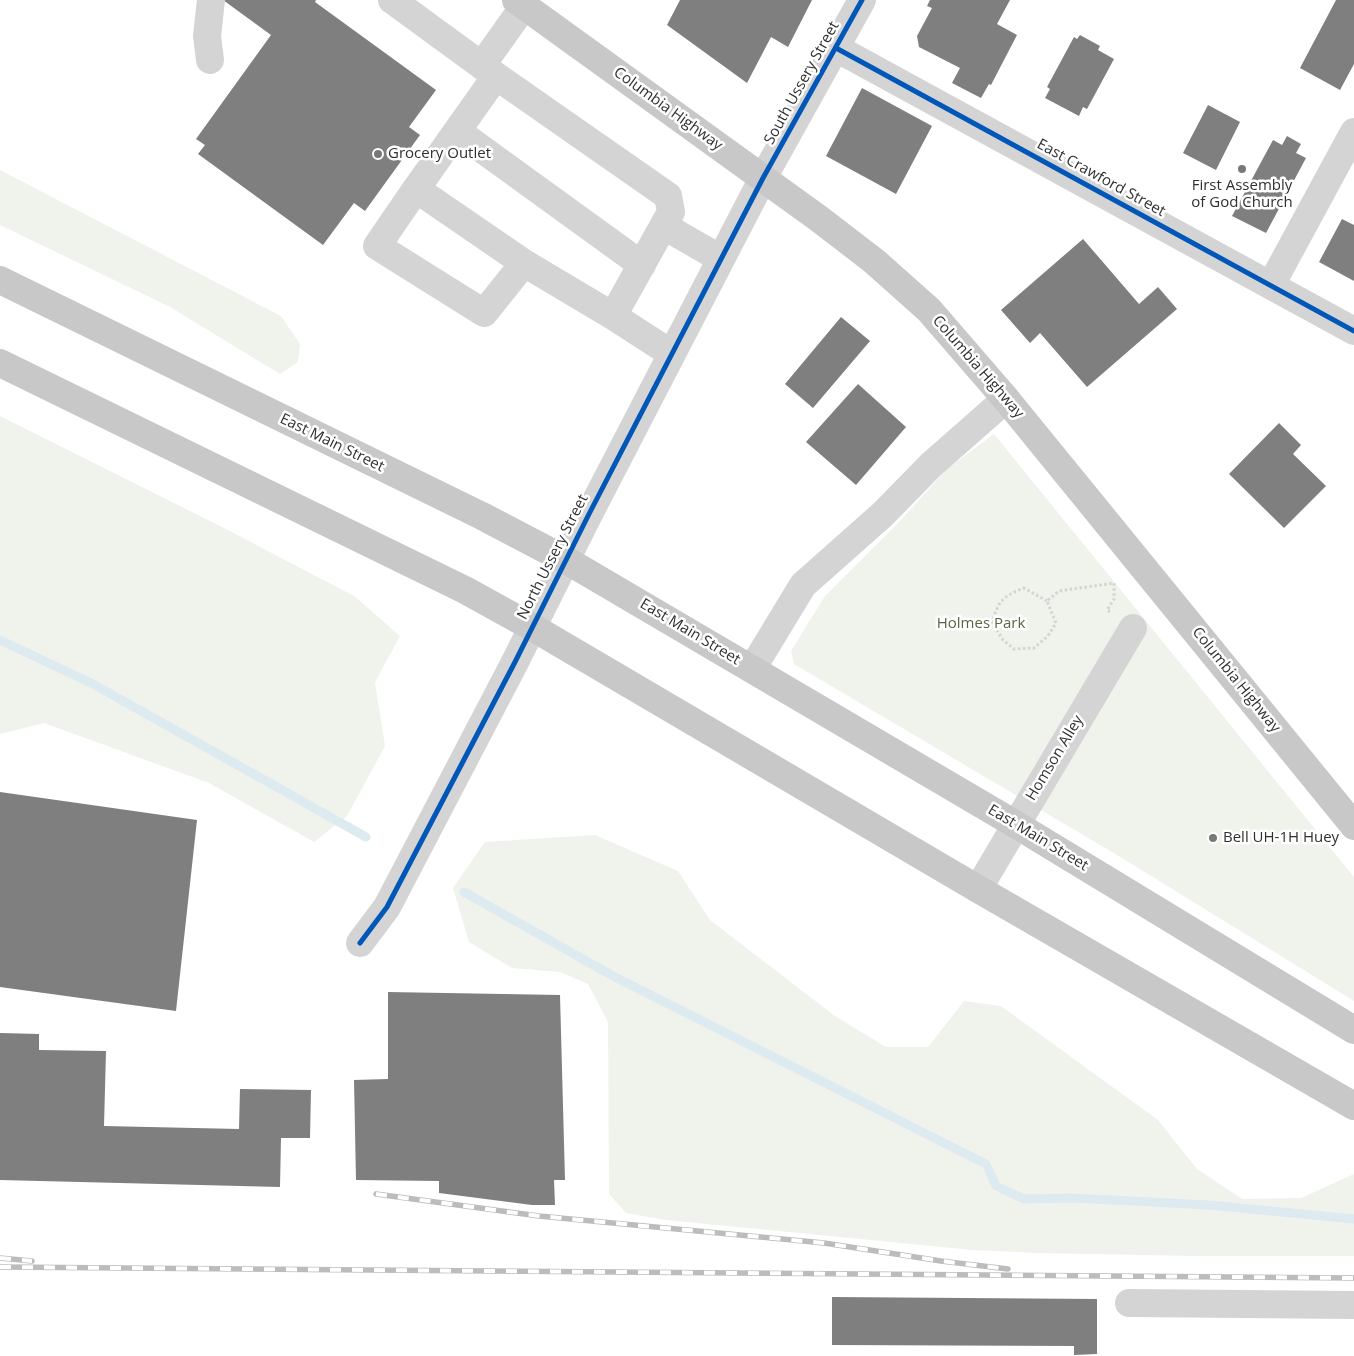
<!DOCTYPE html>
<html>
<head>
<meta charset="utf-8">
<style>
	body { margin:0 }
	canvas { display:block; background:#fff }
</style>
</head>
<body>
<canvas width="1354" height="1356"></canvas>
<script>
const ctx = document.querySelector('canvas').getContext('2d');
ctx.lineJoin = 'round';
function fill(path, color) { ctx.fillStyle = color; ctx.fill(path, 'evenodd'); }
function stroke(path, color, width, dash) { ctx.strokeStyle = color; ctx.lineWidth = width; ctx.lineCap = dash ? 'butt' : 'round'; ctx.setLineDash(dash || []); ctx.stroke(path); }
function write(font, color, halo, rows, align = 'center') {
  ctx.font = font + ' "Open Sans",sans-serif'; ctx.lineWidth = 5; ctx.setLineDash([]); ctx.textBaseline = 'middle'; ctx.strokeStyle = halo; ctx.fillStyle = color; for (const [text, x, y, turn = 0] of rows) {
    ctx.save(); ctx.translate(x, y); ctx.rotate((+turn || 0) * Math.PI / 180); ctx.textAlign = isNaN(turn) ? turn : align; if (halo) ctx.strokeText(text, 0, 0); ctx.fillText(text, 0, 0); ctx.restore();
  }
}
const green = new Path2D(`
	M0,170L281,316L300,344L298,362L280,374L170,307L0,225Z
	M0,416L220,526L354,596L400,636L375,682L385,746L347,816L314,842L209,783L44,723L0,734Z
	M994,434L1354,877V1001L1122,858L794,664L791,651L825,596L900,521L947,469Z
	M595,835L678,871L710,920L835,1016L886,1047H928L964,1001L1001,1006L1158,1120L1197,1169L1242,1199L1301,1198L1354,1174V1256H1196L1038,1253L973,1250L666,1220L626,1213L609,1194L608,1022L588,984L560,972L512,968L469,942L453,888L485,842Z`);
const stream = new Path2D(`
	M0,640L93,684L366,837
	M464,892L613,976L986,1164L996,1186L1024,1199L1073,1198L1209,1205L1354,1219`);
const building = new Path2D(`
	M223,0H316L315,2L436,90L409,127L420,135L365,211L354,203L323,245L198,154L205,145L196,139L271,35Z
	M680,0H812L788,47L771,37L747,83L667,25Z
	M930,0H1010L997,24L1017,35L991,85L989,84L981,98L952,83L960,68L919,47L917,36L932,8L927,6Z
	M1336,0H1354V64L1340,90L1300,68Z
	M1080,35L1100,46L1098,50L1114,59L1087,109L1083,107L1079,116L1045,98L1050,89L1047,87L1074,37L1077,39Z
	M862,88L932,126L896,194L826,156Z
	M1208,105L1240,122L1216,170L1183,153Z
	M1287,136L1301,144L1296,153L1306,158L1266,233L1232,216L1273,140L1282,145Z
	M1342,219L1354,225V281L1319,262Z
	M1083,239L1139,304L1158,287L1177,309L1087,387L1040,333L1030,343L1001,310Z
	M841,317L870,341L813,408L785,384Z
	M858,384L906,427L856,485L806,442Z
	M1279,423L1301,445L1293,454L1326,486L1284,528L1229,474Z
	M0,792L197,820L176,1011L0,987Z
	M388,992L560,995L565,1180H554L555,1205H532L439,1193V1181L356,1180L354,1080L388,1079Z
	M0,1033L39,1034V1050L106,1051L104,1126L239,1129L240,1089L311,1090L310,1138H281L280,1187L0,1180Z
	M832,1297L1097,1299V1354L1074,1355V1346L832,1345Z`);
const path = new Path2D(`
	M1047,601L1024,588C1003,596 998,601 992,623L1003,640L1014,649L1034,648L1048,636L1056,623L1047,601L1059,591L1114,583V599L1107,610L1110,612`);
const minor = new Path2D(`
	M392,0L496,76L668,196L671,212L613,316
	M836,48L1354,331
	M210,60L207,36L211,0
	M482,65L524,6
	M496,76L416,189L524,263L613,316L672,354
	M457,131L642,265
	M416,189L377,246L484,313L524,263
	M664,226L721,259
	M1271,285L1354,132
	M752,669L803,585L883,514L931,465L1006,399
	M978,889L1133,628
	M360,943L387,907L515,662L589,514L763,178L862,0
	M1129,1303L1354,1305`);
const major = new Path2D(`
	M516,0L818,218L874,261L929,310L1006,399L1354,826
	M0,280L482,516L566,560L1015,824L1354,1030
	M0,363L465,590L532,627L978,889L1354,1106`);
const rail = new Path2D(`
	M376,1194L539,1216L824,1243L941,1261L1008,1269
	M0,1258L32,1261
	M0,1267L1354,1278`);
const cycleway = new Path2D(`
	M836,48L1354,331
	M360,943L387,907L515,662L589,514L763,178L862,0`);
const markers = [
	[378,154,5,"#787878"],
	[1242,169,5,"#787878"],
	[1213,838,5,"#787878"]
];
const streetNames = [
	["South Ussery Street",802,83,-61],
	["Columbia Highway",668,109,36],
	["East Crawford Street",1101,178,29],
	["Columbia Highway",978,367,49],
	["East Main Street",332,443,26],
	["North Ussery Street",553,557,-63],
	["East Main Street",690,632,31],
	["Columbia Highway",1236,680,51],
	["Homson Alley",1055,758,-59],
	["East Main Street",1038,838,31]
];
const poiNames = [
	["Grocery Outlet",388,154],
	["First Assembly",1242,186,"center"],
	["of God Church",1242,203,"center"],
	["Bell UH-1H Huey",1223,838]
];
const parkNames = [
	["Holmes Park",981,624]
];
fill(green, '#f0f3ec');
stroke(stream, '#ddeaf0', 9);
fill(building, '#7f7f7f');
stroke(path, '#d4d4d4', 3, [2.5, 2.5]);
stroke(minor, '#d4d4d4', 28);
stroke(major, '#c8c8c8', 28);
stroke(rail, '#bcbcbc', 5.5);
stroke(rail, '#fff', 4, [11]);
stroke(cycleway, '#0057b8', 5);
for (const [x, y, r, color] of markers) { const dot = new Path2D(); dot.arc(x, y, r, 0, 2 * Math.PI); ctx.fillStyle = color; ctx.fill(dot); stroke(dot, '#fff', 2); }
write('15px', '#303030', '#fff', streetNames);
write('15px', '#303030', '#fff', poiNames, 'left');
write('15px', '#566841', '#fff', parkNames);
</script>
</body>
</html>
